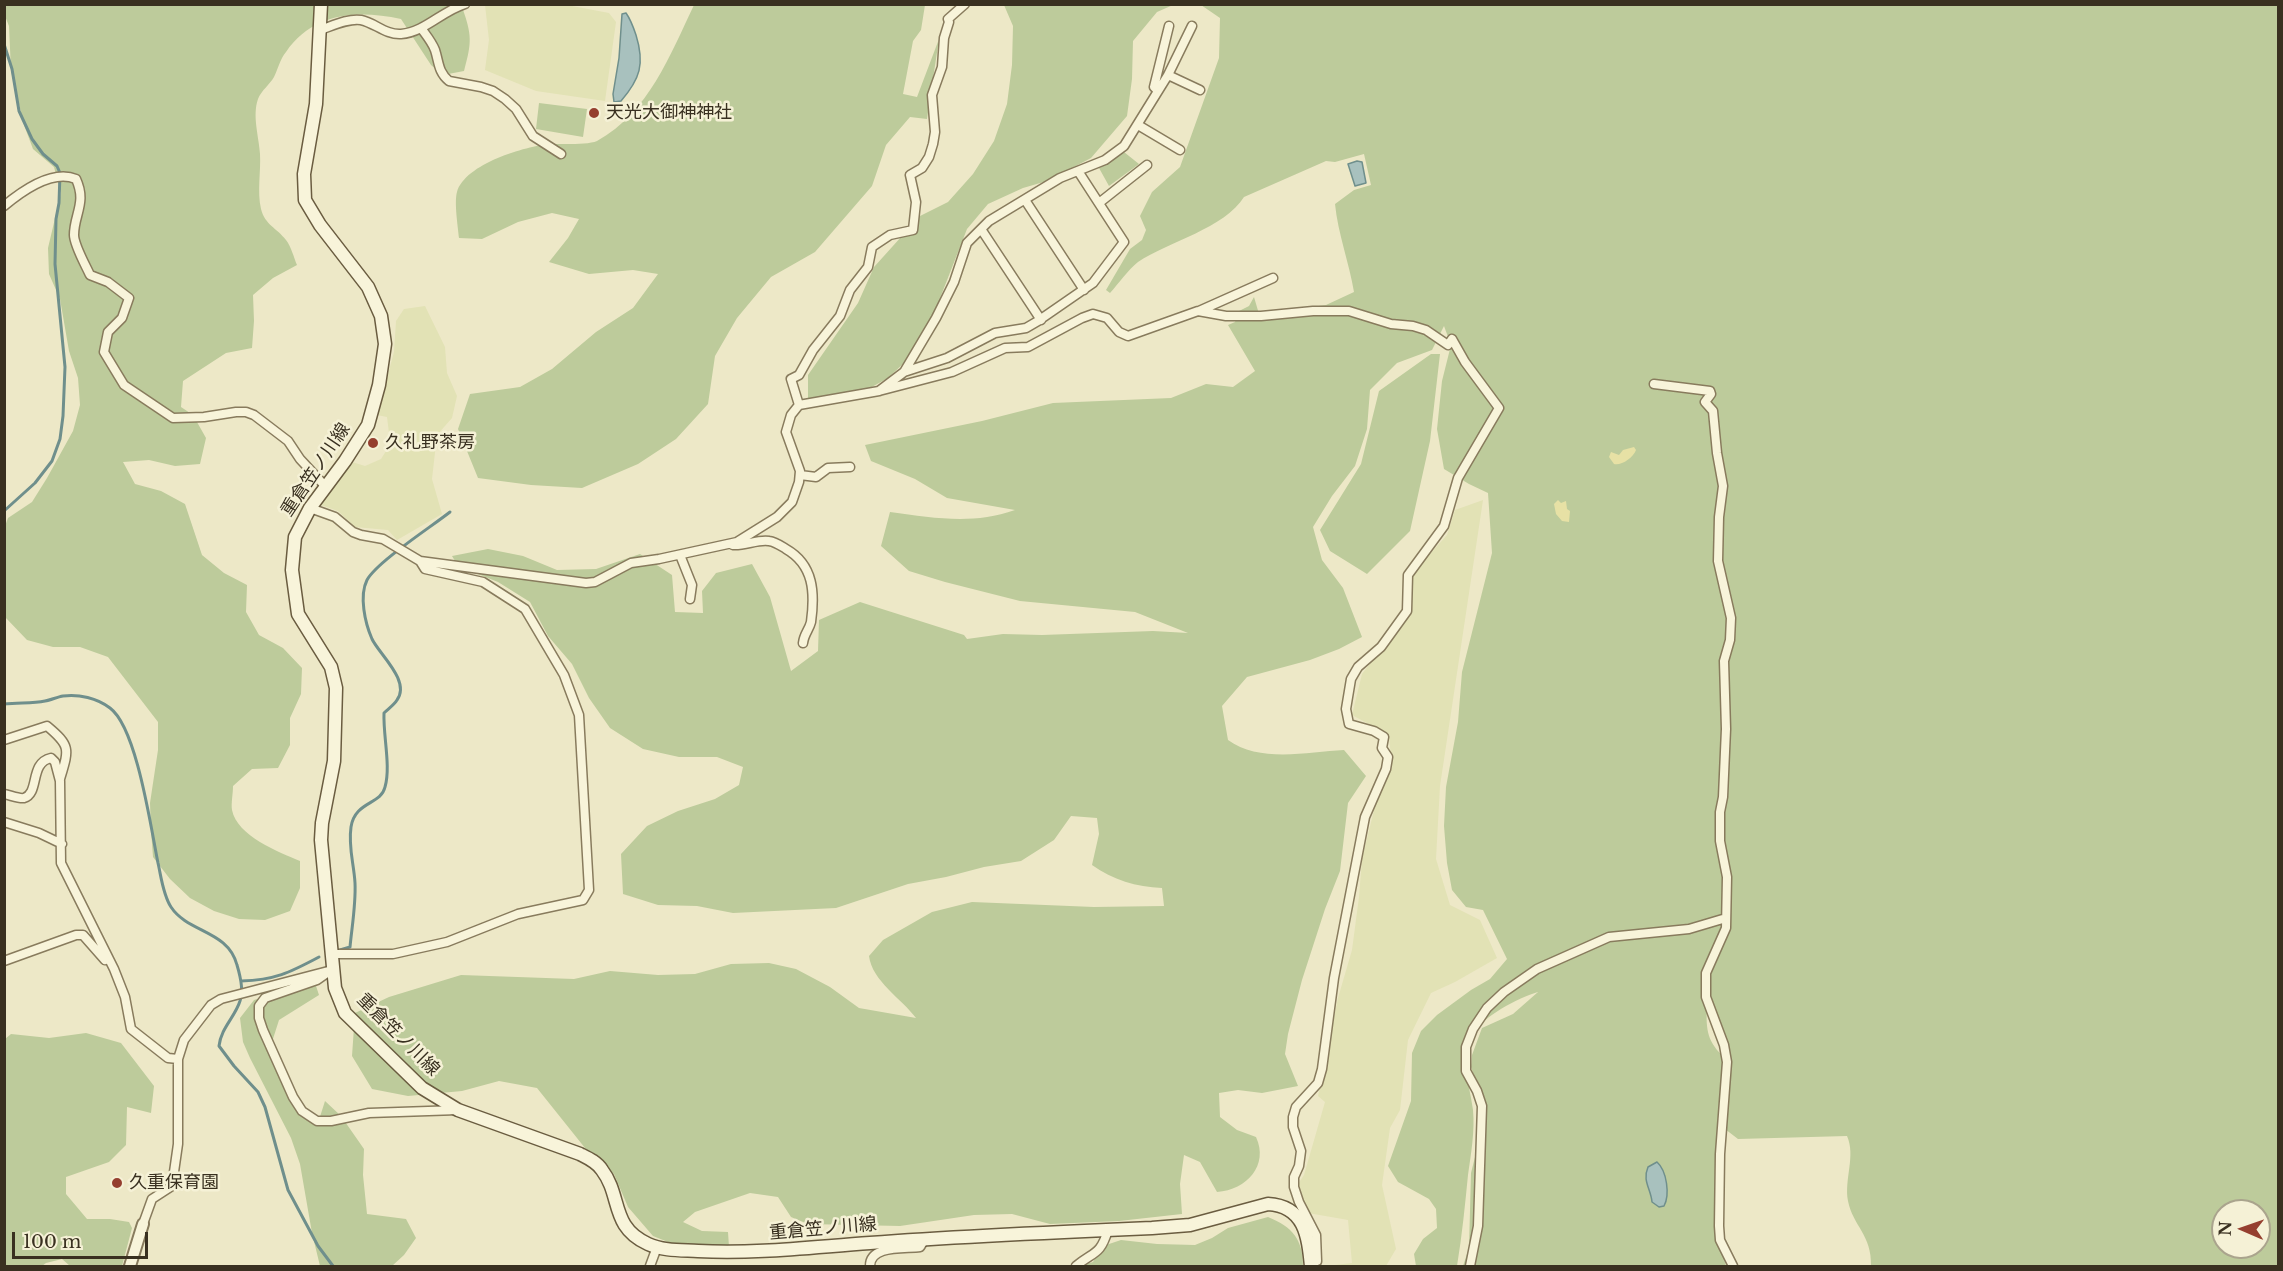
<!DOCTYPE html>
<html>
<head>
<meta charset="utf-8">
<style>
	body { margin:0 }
	#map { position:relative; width:2283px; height:1271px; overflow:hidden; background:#ede8c7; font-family:"Libre Baskerville",serif }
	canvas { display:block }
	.frame { position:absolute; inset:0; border:6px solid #393020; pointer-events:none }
	.north { position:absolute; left:2211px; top:1199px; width:60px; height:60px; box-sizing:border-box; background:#f5f1d6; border:2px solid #aaa48d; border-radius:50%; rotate:272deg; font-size:16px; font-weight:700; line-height:24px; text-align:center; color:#393020 }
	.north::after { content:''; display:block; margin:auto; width:21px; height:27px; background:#953f2f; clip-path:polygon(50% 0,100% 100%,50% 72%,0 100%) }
	.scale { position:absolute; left:12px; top:1232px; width:136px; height:27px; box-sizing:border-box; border:3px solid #393020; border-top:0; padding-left:8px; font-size:18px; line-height:21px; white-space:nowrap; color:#393020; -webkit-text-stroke:4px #f5f1d6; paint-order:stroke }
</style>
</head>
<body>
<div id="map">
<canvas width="2283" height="1271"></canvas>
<div class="frame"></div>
<div class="north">N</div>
<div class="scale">100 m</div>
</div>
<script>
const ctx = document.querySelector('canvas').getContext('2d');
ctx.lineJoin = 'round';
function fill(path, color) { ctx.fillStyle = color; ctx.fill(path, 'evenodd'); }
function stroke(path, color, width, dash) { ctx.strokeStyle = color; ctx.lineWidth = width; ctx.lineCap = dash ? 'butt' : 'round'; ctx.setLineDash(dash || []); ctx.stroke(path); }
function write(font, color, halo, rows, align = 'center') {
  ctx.font = font + ' "Libre Baskerville","Noto Sans JP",serif'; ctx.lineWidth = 5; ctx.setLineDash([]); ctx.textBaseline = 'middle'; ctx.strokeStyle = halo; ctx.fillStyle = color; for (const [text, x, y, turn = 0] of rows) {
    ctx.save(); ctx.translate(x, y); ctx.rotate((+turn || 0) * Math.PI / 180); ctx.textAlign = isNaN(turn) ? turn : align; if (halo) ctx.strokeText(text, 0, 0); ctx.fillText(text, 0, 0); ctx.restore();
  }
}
const farmland = new Path2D(`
	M485,5H567L609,13L616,22L605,101L536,91L485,70L489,40Z
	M425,306L445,347L447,373L457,396L452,418L437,435L432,479L442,514L397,540L388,530L355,527L338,511L318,504L349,461L365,466L381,459L386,451L389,433L387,417L377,415L394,352L396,321L404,309Z
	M1483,500L1440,786L1436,859L1450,905L1480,920L1497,958L1455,982L1431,993L1408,1040L1400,1110L1390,1128L1382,1185L1396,1249L1386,1266H1326L1352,1263L1348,1220L1308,1213L1298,1184L1304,1175L1325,1102L1318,1096L1338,998L1352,950L1359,897L1362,859L1375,806L1391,757L1389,735L1352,715L1362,674L1409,613L1411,575L1447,535L1455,510Z`);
const green = new Path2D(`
	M5,4L463,5L462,7C472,35 472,42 464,71L443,75L431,65L401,19C357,10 314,12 286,52C280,59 278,69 274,77C270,84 261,91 258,99C252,116 259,137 260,154C261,172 257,191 261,209C265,225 277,228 286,240C291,246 294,258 297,265L273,278L253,295L254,321L252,348L226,353L183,381L181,407L193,415L206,438L200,464L175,466L149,460L123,462L135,484L161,491L185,504L202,555L224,573L247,585L246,612L259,635L283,648L302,668L301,694L290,718V745L278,768L252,769L233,786C233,794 231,803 232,810C237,836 279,852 300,861V888L290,911L265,920L239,919L214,911L190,898L170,879L153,857L151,830L150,803L158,750V722L108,657L80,647H53L27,640L5,617V526L8,518L32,502L47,478L73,431L80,405L78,378L69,351L60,299L49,274L48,248L61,193L54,167L33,149L24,125L11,71L9,26L5,16Z
	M694,5H925L921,30L913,41L903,94L917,97L939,39L927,119L910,117L886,145L872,186L815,252L771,277L737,318L715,356L708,404L676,439L638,464L582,488L531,485L478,478L458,429L470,394L520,387L552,369L596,332L633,308L658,274L633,270L589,274L549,262L568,238L579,219L552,213L518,222L482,239L459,238C458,227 454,202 457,192C465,164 525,146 551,144C563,144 588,145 597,141C649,112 670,55 694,5Z
	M1004,5H1173L1157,12L1133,41L1132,79L1127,116L1091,158L1047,181L1023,188L988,204L967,229L935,311L905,362L888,378L870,388L808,399V375L858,303L874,267L920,216L948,202L973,174L994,141L1007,104L1012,65L1013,26Z
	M1201,5H2278V1266H1871C1872,1235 1853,1226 1848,1201C1844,1179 1856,1156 1847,1136L1738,1139L1725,1129L1722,1251L1726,1266H1463L1469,1248L1471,1173L1478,1145L1480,1093L1471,1067L1472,1055L1482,1028L1513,1014L1538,992C1518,998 1483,1016 1473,1034C1459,1057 1470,1086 1473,1110C1475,1131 1471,1154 1468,1175C1465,1205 1462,1236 1457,1266H1416L1414,1254L1423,1239L1437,1228L1436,1209L1429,1199L1398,1182L1388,1166L1411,1101L1412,1053L1421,1031L1437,1015L1471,990L1490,979L1507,959L1483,910L1466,907L1452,890L1447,863L1444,826L1446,787L1458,722L1462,672L1492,553L1488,493L1469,484L1444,469L1437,429L1442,381L1451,345L1444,326L1432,350L1397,363L1370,390L1367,429L1355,466L1332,496L1313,527L1322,560L1343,588L1362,637L1339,649L1310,660L1247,677L1222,706L1228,740C1259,763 1308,752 1344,750L1366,776L1348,803L1340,871L1325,909L1302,980L1288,1034L1285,1054L1298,1086L1262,1093L1238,1090L1219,1093L1220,1117L1237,1130L1256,1137C1269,1165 1247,1190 1217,1192L1200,1162L1184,1155L1180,1184L1182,1214L1119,1221L1050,1224L1012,1214L974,1215L900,1226L808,1224L791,1217L778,1197L750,1193L695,1212L683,1222L702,1231L728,1232L729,1247L688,1250L653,1236L628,1207L614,1174L585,1148L537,1088L499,1081L462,1091L408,1096L372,1089L352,1056L355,1013L389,997L461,975L574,979L610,971L658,975L695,974L731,964L769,963L796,969L830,987L859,1008L916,1018C902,999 872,981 869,956L883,940L932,912L972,902L1094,907L1164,906L1162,888C1136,887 1113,880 1092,865L1099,834L1097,818L1071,816L1054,840L1021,861L984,867L946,877L908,884L836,908L733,913L697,906L658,905L623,894L621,854L647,826L678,811L715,799L739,785L743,767L717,757H679L643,749L610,728L589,698L572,664L548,636L530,602L498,582L458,566L452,556L488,549L523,556L557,570L596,569L640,554L672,575L675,612L703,613L702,591L716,573L752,564L770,597L791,671L818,651L819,620L860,602L964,635L967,639L1003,634L1042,635L1153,631L1188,633L1135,612L1020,601L945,582L909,571L881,546L890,512C935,518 972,525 1015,510L947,498L915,479L871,461L865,445L982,421L1053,403L1171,398L1206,384L1233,387L1255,371L1228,325L1235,322L1239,311L1249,306L1254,297L1259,314L1326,305L1354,292C1349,262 1338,234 1335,204L1354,190L1371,185L1364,154L1335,162L1326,161L1244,197C1225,228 1168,242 1138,262C1128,270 1119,283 1110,293L1106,290L1130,249L1142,240L1146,230L1140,216L1152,192L1180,167L1219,58L1220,18ZM1707,1005L1723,1033L1722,1055C1706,1040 1706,1026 1707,1005ZM2223,1211H2259V1247H2223Z
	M539,103L587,109L583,137L536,129Z
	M1124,152L1139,164L1109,186L1099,168Z
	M1431,354H1440L1430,441L1410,531L1367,574L1330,551L1320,530L1361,464L1379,391Z
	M316,986L319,995L279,1020L272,1042L291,1096L318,1123L325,1101L341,1116L364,1149L363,1175L367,1214L406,1219L416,1238L404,1255L392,1266H320L312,1233L300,1164L291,1138L250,1058L243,1042L240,1018L254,1000L276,993Z
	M86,1033L121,1043L154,1086L151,1113L127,1107L126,1145L109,1162L66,1177V1194L87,1219H110L129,1222L132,1228L122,1266H70L62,1259L46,1263L42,1266H5V1039L11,1034L49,1038Z
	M1268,1217C1293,1227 1303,1240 1303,1266H1080L1093,1262L1103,1246L1121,1240L1157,1244L1195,1245L1212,1238L1228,1228Z`);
const sand = new Path2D(`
	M1634,447L1636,450C1633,458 1621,466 1614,464L1609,457L1611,452L1619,455L1623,450Z
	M1558,500L1561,503L1566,501L1567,509L1570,511L1569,522L1562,521L1556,514L1554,504Z`);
const water = new Path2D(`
	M626,13C631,20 633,26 636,35C645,64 640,79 621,101L614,102L613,94L619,58L622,14Z
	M1357,161L1362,162L1366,183L1355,186L1348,164Z
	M1657,1162C1667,1171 1670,1195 1664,1206L1659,1207L1652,1202C1651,1189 1642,1181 1648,1167Z`);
const stream = new Path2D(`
	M4,44L12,69L19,111L32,139L43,154L57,166L60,173L59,203L56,219L55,264L65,367L63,416L60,439L52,461L35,483L4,511
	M4,704C18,702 32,704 45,701C51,700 57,697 63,696C79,694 97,698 110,708C137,728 151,829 158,863C161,876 163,895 171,907C188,933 228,930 237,965C240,975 244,991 240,1001C235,1017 221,1028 219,1046L234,1066L258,1092L265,1107L288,1190L318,1246L333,1266
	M340,950L350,947C352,926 356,904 355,883C354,864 348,847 351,827C355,801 381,805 385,787C391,766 383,736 384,713C388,709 394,705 397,700C411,681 379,654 372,639C365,623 359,596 367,580C377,562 431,527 450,512
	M241,981C275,980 289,973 319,957`);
const minor = new Path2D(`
	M421,28C426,35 432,42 435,50C439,62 438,72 449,81L481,87L493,91L505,99L516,109L533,136L561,154
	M320,30C332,26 348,18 361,20C375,23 386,35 401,34C425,32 442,11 465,4
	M1168,75L1200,90
	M1158,91L1154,87L1169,26
	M1138,125L1180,150
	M1025,200L1084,290
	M1099,203L1147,165
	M4,206C22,191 52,169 76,179C87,203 74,214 74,235C74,245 86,266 90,275L108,282L129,298L122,318L108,332L104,352L124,385L173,418L204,417L236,412H246L254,415L288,441L300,459L326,487
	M981,229L1041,320
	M1199,311L1273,278
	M904,372L947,358L995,333L1026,328L1038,321L1093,283L1124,242L1078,171
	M1654,384L1710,391L1711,394L1705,402L1713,411L1717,453L1723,486L1719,517L1718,561L1731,618L1730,640L1724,661L1726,729L1723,797L1720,812V841L1727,877L1726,928L1706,973V997L1724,1045L1727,1062L1720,1154L1719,1226L1720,1240L1733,1266
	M879,391L952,372L1005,348L1028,347L1082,318L1093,314L1107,318L1119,332L1128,336L1198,311L1226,316H1261L1313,311H1349L1391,324L1413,326L1426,330L1448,345L1452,339L1465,362L1499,408L1458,478L1444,526L1408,575L1407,611L1381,647L1358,667L1351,679L1346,709L1349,724L1374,731L1384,737L1382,748L1388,757L1386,769L1365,817L1334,978L1322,1069L1318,1083L1296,1107L1293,1117V1127L1301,1151L1299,1166L1294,1177V1187L1299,1202L1316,1235L1317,1261L1310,1262
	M799,405L791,379L799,375L813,350L840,316L850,290L868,267L872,247L890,235L913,230L916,202L910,175L922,168L929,157L933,144L935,132L932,95L942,67L944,38L949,22L948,19L965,4
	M800,475L816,477L828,468L850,467
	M310,508L335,517L353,532L361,535L383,539L420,561L586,583L595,582L631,563L659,559L737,542L777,517L792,502L799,482L800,471L786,432L791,415L799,405L879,391L904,372L936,318L954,282L967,243L989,221L1060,178L1105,160L1124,146L1168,75L1192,26
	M733,545C745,546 758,539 769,541C776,542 781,546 786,549C814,565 815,593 811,622C809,630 804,634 803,643
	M680,555L692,585L690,599
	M4,740L47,726C71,746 69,749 60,779
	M4,794C10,795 19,799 24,798C40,793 29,763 51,758L55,762L60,781L61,863L114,969L125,997L131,1029L168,1058L178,1059
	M4,822L39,833L62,844
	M331,954H393L447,942L518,914L583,900L589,890L579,715L564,675L525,609L483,582L425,569L420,561
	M4,961L76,935H83L105,960
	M327,973L317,980L265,998L259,1006V1018L263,1030L293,1097L302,1111L317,1121H331L369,1113L458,1110
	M143,1224L152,1199L172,1186L178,1144V1059L184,1040L211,1005L221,999L332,970
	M650,1266L657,1247
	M870,1266C870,1245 904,1249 920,1247L925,1239
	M1076,1266C1094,1251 1100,1256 1108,1230
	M1470,1266L1478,1226L1482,1106L1477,1091L1466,1071V1047L1473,1029L1487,1008L1504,992L1537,969L1609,937L1689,929L1726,918`);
const tertiary = new Path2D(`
	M130,1266L143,1224`);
const secondary = new Path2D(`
	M321,4L316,104L304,174L305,200L320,225L368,287L381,316L385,344L379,385L368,425L345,461L310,508L295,537L292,570L298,614L331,667L336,688L334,761L322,823L321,840L335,988L345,1013L422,1088L458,1110L580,1154C588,1158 597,1162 602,1170C622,1196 610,1227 648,1244C663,1251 682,1250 698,1251C756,1254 812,1247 870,1243C964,1236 1058,1232 1152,1228L1190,1225L1268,1204C1305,1206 1308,1237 1311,1266`);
const markers = [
	[594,113,6,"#953f2f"],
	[373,443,6,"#953f2f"],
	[117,1183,6,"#953f2f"]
];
const poiNames = [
	["天光大御神神社",606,113],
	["久礼野茶房",385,443],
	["久重保育園",129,1183]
];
const streetNames = [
	["重倉笠ノ川線",316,470,-56],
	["重倉笠ノ川線",398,1035,45],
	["重倉笠ノ川線",823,1229,-5]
];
fill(farmland, '#e2e2b5');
fill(green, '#bdcb9b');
fill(sand, '#e7e1a5');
fill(water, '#a8c1be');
stroke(water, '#6f8f8c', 1.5);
stroke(stream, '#6f8f8c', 3);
stroke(minor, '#887b5d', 11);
stroke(tertiary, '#887b5d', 14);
stroke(secondary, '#6a5c40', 15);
stroke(minor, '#f8f4da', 8);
stroke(tertiary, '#f8f4da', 10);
stroke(secondary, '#f8f4da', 12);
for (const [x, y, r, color] of markers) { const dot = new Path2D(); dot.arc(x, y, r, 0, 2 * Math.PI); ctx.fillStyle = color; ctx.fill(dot); stroke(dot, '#f5f1d6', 2); }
write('18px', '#393020', '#f5f1d6', poiNames, 'left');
write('18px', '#393020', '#f5f1d6', streetNames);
</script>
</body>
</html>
